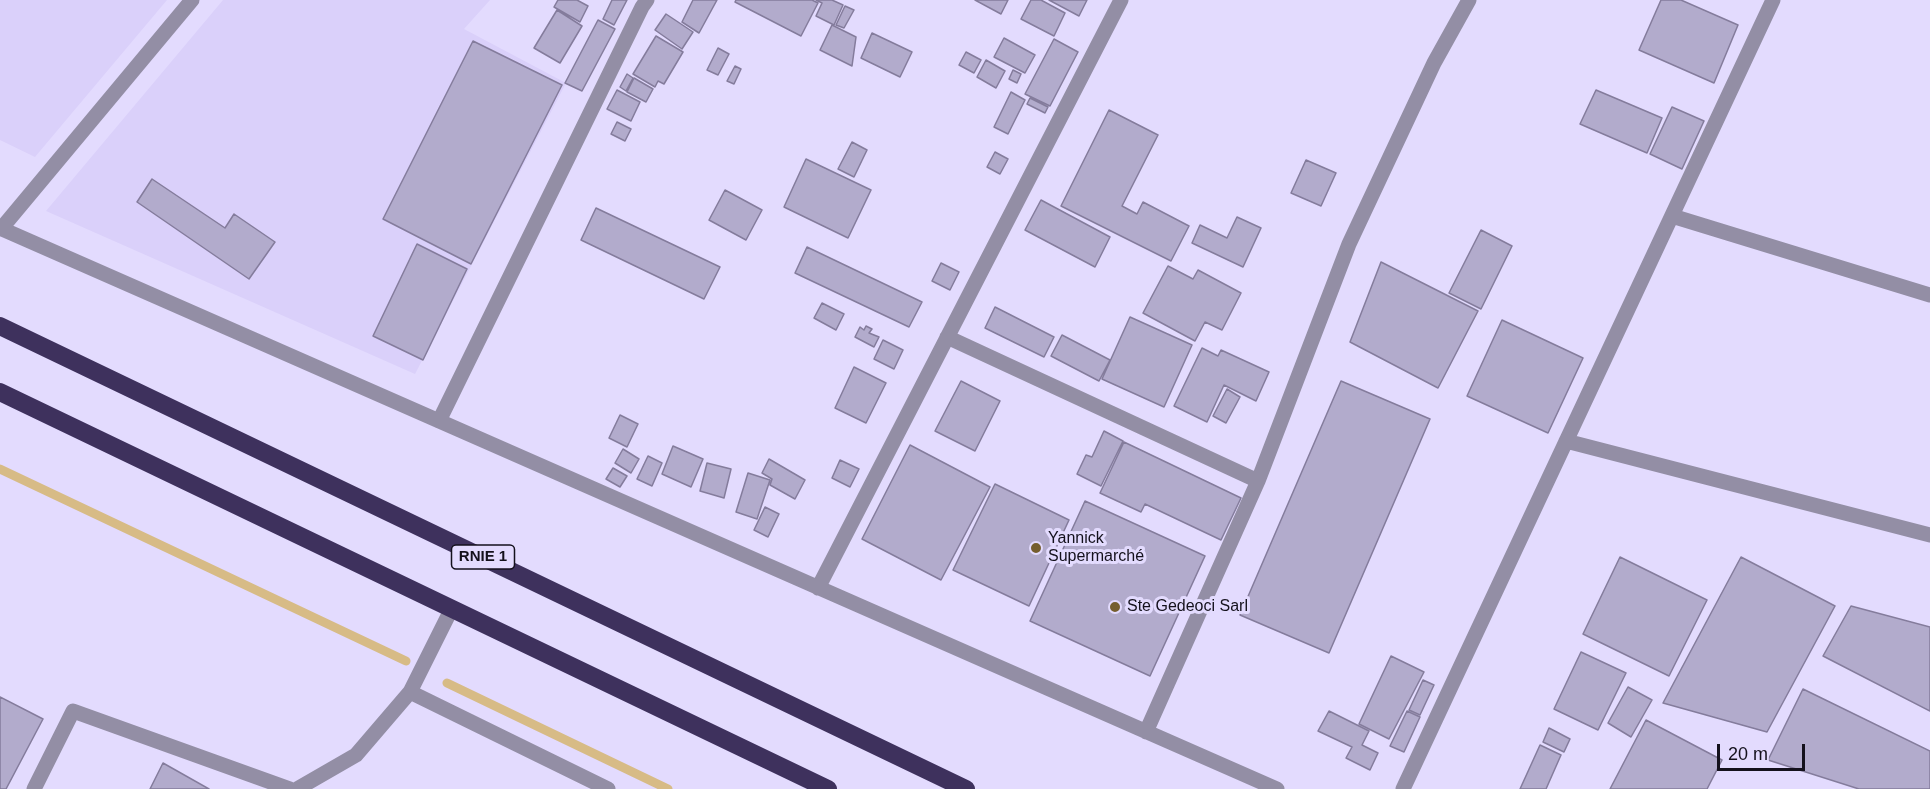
<!DOCTYPE html>
<html>
<head>
<meta charset="utf-8">
<style>
	body { margin:0 }
	#map { position:relative; width:1930px; height:789px; overflow:hidden; background:#e3dbfe; font-family:Helvetica,sans-serif }
	canvas { display:block }
	.scale { position:absolute; left:1717px; top:744px; width:88px; height:27px; box-sizing:border-box; border:3px solid #14111c; border-top:0; padding-left:8px; font-size:18px; line-height:21px; white-space:nowrap; color:#14111c; -webkit-text-stroke:4px #e3dbfe; paint-order:stroke }
</style>
</head>
<body>
<div id="map">
<canvas width="1930" height="789"></canvas>
<div class="scale">20 m</div>
</div>
<script>
const ctx = document.querySelector('canvas').getContext('2d');
ctx.lineJoin = 'round';
function fill(path, color) { ctx.fillStyle = color; ctx.fill(path, 'evenodd'); }
function stroke(path, color, width, dash) { ctx.strokeStyle = color; ctx.lineWidth = width; ctx.lineCap = dash ? 'butt' : 'round'; ctx.setLineDash(dash || []); ctx.stroke(path); }
function write(font, color, halo, rows, align = 'center') {
  ctx.font = font + ' Helvetica,sans-serif'; ctx.lineWidth = 6; ctx.setLineDash([]); ctx.textBaseline = 'middle'; ctx.strokeStyle = halo; ctx.fillStyle = color; for (const [text, x, y, turn = 0] of rows) {
    ctx.save(); ctx.translate(x, y); ctx.rotate((+turn || 0) * Math.PI / 180); ctx.textAlign = isNaN(turn) ? turn : align; if (halo) ctx.strokeText(text, 0, 0); ctx.fillText(text, 0, 0); ctx.restore();
  }
}
const built = new Path2D(`
	M0,0H167L35,157L0,140Z
	M223,0H490L464,29L566,83L415,374L46,211Z`);
const stream = new Path2D(`
	M0,469L406,661
	M447,683L668,789`);
const building = new Path2D(`
	M558,0H577L588,6L580,22L554,7Z
	M612,0H627L614,25L603,19Z
	M693,0H717L699,33L682,22Z
	M736,0H812L818,3L801,36L735,2Z
	M816,0H832L843,5L834,25L816,16L822,3Z
	M975,0H1008L1001,14Z
	M1031,0H1041L1065,13L1054,36L1021,19Z
	M1049,0H1087L1079,16Z
	M1661,0H1681L1738,25L1714,83L1639,50Z
	M845,6L854,10L844,28L836,25Z
	M557,10L582,26L560,63L534,48Z
	M666,14L693,32L682,49L655,30Z
	M598,20L615,29L582,91L565,83Z
	M832,25L856,37L852,66L820,50Z
	M872,33L912,52L900,77L861,58Z
	M656,36L683,52L664,84L658,81L655,87L633,74Z
	M1004,38L1035,55L1025,73L994,57Z
	M1054,39L1078,52L1050,106L1025,94Z
	M473,41L562,85L471,264L383,219Z
	M718,48L729,54L718,75L707,70Z
	M966,52L981,60L974,73L959,65Z
	M986,60L1005,71L996,88L977,77Z
	M735,66L741,69L734,84L727,81Z
	M1013,70L1021,74L1017,83L1009,79Z
	M627,74L633,78L626,91L620,87Z
	M634,78L653,89L646,102L627,92Z
	M617,90L640,102L631,121L607,109Z
	M1596,90L1662,118L1647,153L1580,124Z
	M1011,92L1025,100L1008,134L994,127Z
	M1030,98L1048,107L1045,113L1027,104Z
	M1672,107L1704,121L1682,169L1650,154Z
	M1109,110L1158,135L1122,206L1137,214L1143,202L1189,226L1171,261L1061,206Z
	M617,122L631,129L625,141L611,134Z
	M852,142L867,150L854,177L838,169Z
	M995,152L1008,159L1000,174L987,167Z
	M806,159L871,190L848,238L784,207Z
	M1306,160L1336,173L1321,206L1291,193Z
	M152,179L225,228L234,214L275,242L249,279L137,202Z
	M725,190L762,210L746,240L709,220Z
	M1041,200L1110,237L1095,267L1025,230Z
	M596,208L720,267L704,299L581,240Z
	M1237,217L1261,228L1243,267L1192,243L1200,225L1227,238Z
	M1481,230L1512,246L1481,309L1449,293Z
	M417,244L467,269L423,360L373,336Z
	M807,247L922,302L909,327L795,273Z
	M1381,262L1478,311L1438,388L1350,342Z
	M941,263L959,272L950,290L932,281Z
	M1168,266L1193,279L1198,270L1241,293L1222,330L1205,322L1195,341L1143,313Z
	M822,303L844,314L836,330L814,318Z
	M995,307L1054,337L1044,357L985,328Z
	M1130,317L1192,345L1164,407L1102,379Z
	M1502,320L1583,358L1548,433L1467,396Z
	M866,326L872,329L869,333L879,337L874,347L855,337L860,327L864,330Z
	M1062,335L1110,360L1099,381L1051,356Z
	M883,340L903,350L894,369L874,359Z
	M1202,348L1218,356L1221,350L1269,372L1256,401L1224,385L1207,422L1174,406Z
	M854,367L886,383L866,423L835,408Z
	M961,381L1000,401L975,451L935,431Z
	M1341,381L1430,419L1329,653L1240,615Z
	M1227,389L1240,397L1226,423L1213,416Z
	M620,415L638,424L627,447L609,438Z
	M1104,431L1123,441L1101,486L1077,474L1086,455L1092,457Z
	M1124,442L1241,498L1221,540L1145,504L1141,512L1100,493Z
	M910,445L990,487L941,580L862,539Z
	M673,446L703,459L691,487L662,474Z
	M623,449L639,459L631,473L615,463Z
	M648,456L662,463L652,486L637,479Z
	M769,459L805,480L795,499L770,485L772,479L762,473Z
	M840,460L859,469L850,487L832,478Z
	M707,463L731,469L724,498L700,491Z
	M613,468L627,476L620,487L606,479Z
	M748,473L770,480L757,519L736,512Z
	M995,484L1069,520L1029,606L953,570Z
	M1085,501L1205,556L1150,676L1030,621Z
	M765,507L779,514L768,537L754,530Z
	M1620,557L1707,600L1669,676L1583,634Z
	M1741,557L1835,606L1767,732L1663,703Z
	M1851,606L1930,627V711L1823,656Z
	M1581,652L1626,673L1598,730L1554,709Z
	M1391,656L1424,672L1389,739L1359,724Z
	M1423,680L1434,685L1420,715L1409,710Z
	M1628,687L1652,700L1631,737L1608,723Z
	M1803,689L1930,751V789H1859L1768,760Z
	M0,697L43,719L6,789H0Z
	M1329,711L1369,731L1362,745L1378,753L1370,770L1346,758L1352,747L1318,731Z
	M1407,711L1420,717L1404,752L1390,746Z
	M1646,720L1722,760L1707,789H1610Z
	M1549,728L1570,739L1564,752L1543,742Z
	M1540,745L1561,755L1546,789H1520Z
	M163,763L209,789H150Z`);
const street = new Path2D(`
	M1672,216L1930,295
	M0,228L1277,789
	M1,229L192,0
	M947,337L1258,481
	M439,421L642,7L647,0
	M1566,441L1930,535
	M818,588L1121,0
	M410,692L608,789
	M1146,732L1258,481L1349,244L1434,63L1469,0
	M34,789L73,711L290,789
	M297,789L356,755L410,692L452,608
	M1403,789L1773,0`);
const highway = new Path2D(`
	M0,326L966,789
	M0,392L828,789`);
const markers = [
	[1036,548,6,"#755e2e"],
	[1115,607,6,"#755e2e"]
];
const shields = [
	[483,557,63]
];
const shieldNames = [
	["RNIE 1",483,557]
];
const poiNames = [
	["Yannick",1048,539],
	["Supermarché",1048,557],
	["Ste Gedeoci Sarl",1127,607]
];
fill(built, '#dad0fa');
stroke(stream, '#d7bb86', 9);
fill(building, '#b2abcc');
stroke(building, '#847c9c', 1.5);
stroke(street, '#938ea5', 15);
stroke(highway, '#3e315d', 18);
for (const [x, y, r, color] of markers) { const dot = new Path2D(); dot.arc(x, y, r, 0, 2 * Math.PI); ctx.fillStyle = color; ctx.fill(dot); stroke(dot, '#e3dbfe', 2); }
for (const [x, y, w] of shields) { const box = new Path2D(); box.roundRect(x - w / 2, y - 12, w, 24, 4.5); ctx.fillStyle = '#e3dbfe'; ctx.fill(box); stroke(box, '#14111c', 1.5); }
write('bold 15px', '#14111c', null, shieldNames);
write('16px', '#14111c', '#e3dbfe', poiNames, 'left');
</script>
</body>
</html>
